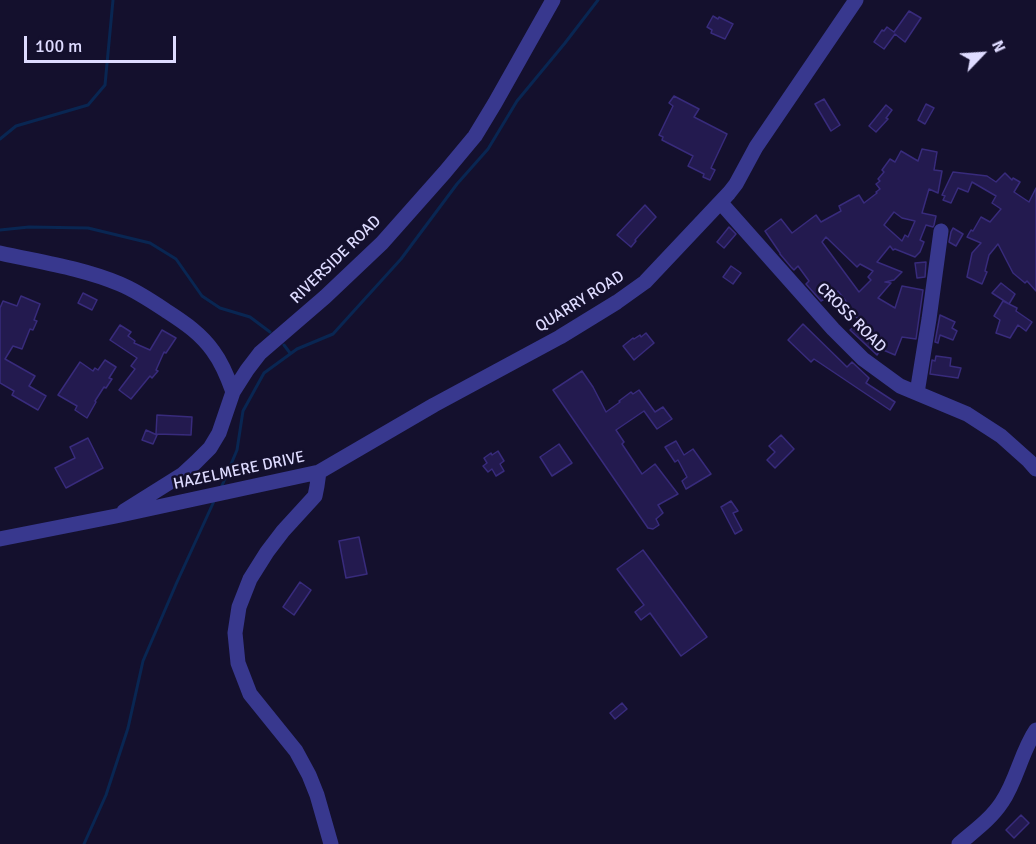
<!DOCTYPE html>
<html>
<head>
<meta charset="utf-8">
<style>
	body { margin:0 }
	#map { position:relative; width:1036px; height:844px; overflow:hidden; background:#14102d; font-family:Signika,sans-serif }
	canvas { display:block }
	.north { position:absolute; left:952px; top:24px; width:60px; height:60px; -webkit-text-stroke:4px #14102d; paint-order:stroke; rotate:65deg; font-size:16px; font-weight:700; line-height:24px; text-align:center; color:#dedbff }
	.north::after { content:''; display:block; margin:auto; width:21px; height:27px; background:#dedbff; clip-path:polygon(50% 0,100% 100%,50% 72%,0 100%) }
	.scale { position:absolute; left:24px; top:36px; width:152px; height:27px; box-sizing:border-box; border:3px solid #dedbff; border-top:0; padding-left:8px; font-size:18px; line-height:21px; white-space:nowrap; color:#dedbff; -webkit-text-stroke:4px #14102d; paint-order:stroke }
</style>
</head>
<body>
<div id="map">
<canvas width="1036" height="844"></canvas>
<div class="north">N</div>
<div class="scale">100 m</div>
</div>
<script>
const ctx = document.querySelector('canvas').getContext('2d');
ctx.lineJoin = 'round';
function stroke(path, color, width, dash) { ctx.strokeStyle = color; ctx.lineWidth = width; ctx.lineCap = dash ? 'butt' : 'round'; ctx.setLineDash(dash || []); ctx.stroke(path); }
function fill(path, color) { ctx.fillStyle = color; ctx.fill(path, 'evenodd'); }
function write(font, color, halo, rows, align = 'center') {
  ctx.font = font + ' Signika,sans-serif'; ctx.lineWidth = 5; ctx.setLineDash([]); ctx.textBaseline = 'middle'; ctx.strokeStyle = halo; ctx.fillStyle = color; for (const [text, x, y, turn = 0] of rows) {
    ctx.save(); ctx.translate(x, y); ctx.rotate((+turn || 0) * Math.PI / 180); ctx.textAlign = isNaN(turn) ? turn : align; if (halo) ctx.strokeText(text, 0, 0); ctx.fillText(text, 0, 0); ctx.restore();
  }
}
const stream = new Path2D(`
	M0,139L16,126L88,105L105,85L113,0
	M0,230L29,227L88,228L150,243L176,259L202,296L220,308L250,317L270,332
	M284,345L290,353
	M221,488L237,450L243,411L264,373L297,349L333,334L401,259L457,184L488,149L517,101L565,43L598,0
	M84,844L106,795L128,728L143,661L177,582L215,499`);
const building = new Path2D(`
	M909,11L921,18L905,42L895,34L884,49L874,42L882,30L884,31L887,27L894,32Z
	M713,16L718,19L719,17L733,24L725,39L711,33L712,30L707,27Z
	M674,96L699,109L694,117L727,134L711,168L715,170L710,180L703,177L704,174L688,166L693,156L662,140L663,137L659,135L673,106L669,103Z
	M824,99L840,125L831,131L815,104Z
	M926,104L934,108L925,124L918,120Z
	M886,105L892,110L886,118L888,119L876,132L869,126Z
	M922,149L937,152L934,170L942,171L938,193L929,189L922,213L936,216L934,225L933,227L926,225L920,240L924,242L920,252L915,257L895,249L893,250L890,246L877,262L902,272L894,280L885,282L891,283L878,298L895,308L902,286L923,290L916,339L902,337L895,355L881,349L877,355L850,330L860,321L846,306L848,304L838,291L821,301L806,284L809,281L798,266L794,270L791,267L780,254V253L765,231L781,219L792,233L816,215L821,222L841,211L839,206L859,195L864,203L877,193L876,192L880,189L876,184L880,181L878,179L884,172L882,170L890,159L895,162L901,151L918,161ZM894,212L902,218L915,221L908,237L905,235L902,241L884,225ZM826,237L857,267L860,264L873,271L868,277L871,280L859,292L822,242Z
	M953,172L987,176L996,182L1005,173L1012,180L1013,178L1020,182L1014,192L1029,202L1036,188V291L1027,281L1025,283L1013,273L998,244L989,255L985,271L987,272L982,284L967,277L972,253L981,243L967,237L971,230L973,231L981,217L990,222L1001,209L992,203L996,196L972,182L968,192L958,188L951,203L943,200L945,196L942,195Z
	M645,205L656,217L635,240L636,241L631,247L617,235Z
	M729,227L736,234L724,248L717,242Z
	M953,228L963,234L956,246L949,242L951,232Z
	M926,262L925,277L917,278L915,263Z
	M731,266L741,273L733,284L723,277Z
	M1001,283L1015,294L1009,304L992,293Z
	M83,293L97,300L92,310L78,303Z
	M21,296L40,304L34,320L37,321L33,330L30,329L22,349L13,346L5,359L35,376L29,386L46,396L38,410L12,395L14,391L0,383V308L3,301L17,306Z
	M1003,301L1017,308L1016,311L1032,322L1026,331L1018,325L1010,338L996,333L1000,320L994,316Z
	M940,315L955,322L952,328L957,331L953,340L940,335L938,343L935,342Z
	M803,324L847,367L852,362L869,378L866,383L895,402L890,410L814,359L811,362L788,340Z
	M120,325L131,332L128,336L135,341L134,343L150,350L162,330L176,338L166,353L164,352L156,370L158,371L152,378L150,376L131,399L119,390L135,369L131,366L137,358L110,340Z
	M646,333L654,343L634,360L623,346L633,338L634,339L640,335L641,337Z
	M936,356L951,358L950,366L961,368L958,378L930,374L932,360L935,361Z
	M105,360L116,367L109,378L112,379L106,388L104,387L95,401L96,402L87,418L75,410L77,406L58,395L80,362L93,371L95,368L98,370Z
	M582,371L593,387L606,412L620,402L619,401L631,392L633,394L639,390L655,412L663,407L672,419L657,429L644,411L616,430L624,442L622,444L642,474L655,464L678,494L658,505L663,513L656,519L659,525L653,529L648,528L553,390Z
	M157,415L192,417L191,435L156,434Z
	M146,430L157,435L153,444L142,440Z
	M781,435L794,449L775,468L767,460L775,452L769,446Z
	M88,438L103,468L66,488L55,468L75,458L70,447Z
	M676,441L684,455L693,449L711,474L686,489L682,481L687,477L678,460L675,462L665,447Z
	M559,444L572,463L552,476L540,457Z
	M498,451L504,461L500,464L504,471L496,476L492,469L488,472L483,466L487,463L484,458L491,453L492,455Z
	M731,501L738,511L733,513L742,530L735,534L721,507Z
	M359,537L367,574L346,578L339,541Z
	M643,550L707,637L681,656L650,613L641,620L635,612L644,605L617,569Z
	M300,582L311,590L294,615L283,607Z
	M622,703L627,709L615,719L610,713Z
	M1021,815L1029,823L1014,838L1006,830Z`);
const minor = new Path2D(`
	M721,203L833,329L863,359L900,386L967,414L1001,436L1029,461L1036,469
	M0,253C40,262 82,268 120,284C137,291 153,302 168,312C185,323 201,334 213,351C222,363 228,378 233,392
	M917,393L929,319L941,231
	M319,472L317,486L315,496L283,531L267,552L250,579L239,607L235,633L238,663L250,694L296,751L309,775L317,795L331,844
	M124,511L183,474L196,462L210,448L219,433L233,392L247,370L260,353L325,297L382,243L445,172L475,136L495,103L553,0
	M0,539L116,516L319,472L434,405L560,337L617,302L645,282L729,193L736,184L756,147L856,0
	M959,844C974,831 991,819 1002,802C1017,780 1021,752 1036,730`);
const streetNames = [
	["RIVERSIDE ROAD",336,260,-44],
	["QUARRY ROAD",580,302,-32],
	["CROSS ROAD",851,318,45],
	["HAZELMERE DRIVE",239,471,-12]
];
stroke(stream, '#092652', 3);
fill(building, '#231a4f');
stroke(building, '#382b7c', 1.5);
stroke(minor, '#38388e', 15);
write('16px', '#dedbff', '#14102d', streetNames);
</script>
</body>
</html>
